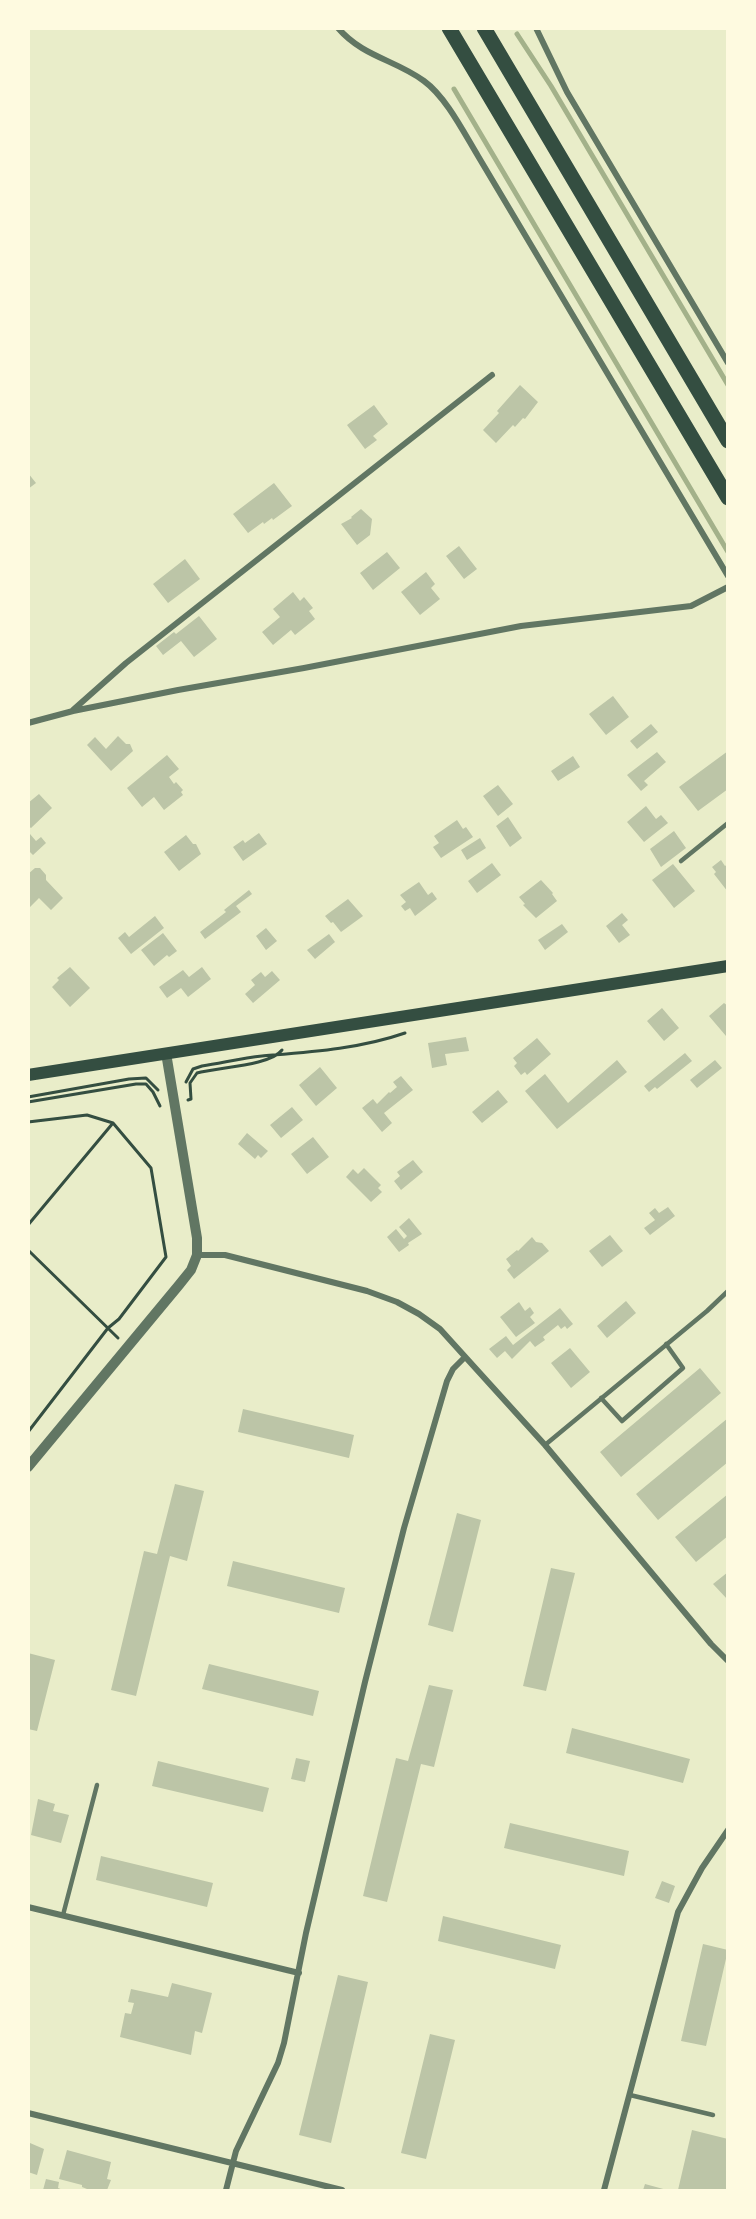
<!DOCTYPE html>
<html>
<head>
<meta charset="utf-8">
<style>
	body { margin:0 }
	#map { position:relative; width:756px; height:2219px; overflow:hidden; background:#e9edc9; font-family:"Roboto Condensed",sans-serif }
	canvas { display:block }
	.frame { position:absolute; inset:0; border:30px solid #fefae0; pointer-events:none }
</style>
</head>
<body>
<div id="map">
<canvas width="756" height="2219"></canvas>
<div class="frame"></div>
</div>
<script>
const ctx = document.querySelector('canvas').getContext('2d');
ctx.lineJoin = 'round';
function stroke(path, color, width, dash) { ctx.strokeStyle = color; ctx.lineWidth = width; ctx.lineCap = dash ? 'butt' : 'round'; ctx.setLineDash(dash || []); ctx.stroke(path); }
function fill(path, color) { ctx.fillStyle = color; ctx.fill(path, 'evenodd'); }
const stream = new Path2D(`
	M517,34L551,86L728,385
	M454,89L728,552`);
const building = new Path2D(`
	M520,385L538,402L525,419L523,418L515,427L513,425L496,443L483,430L499,413L497,411Z
	M374,405L388,424L373,436L377,440L365,449L347,425Z
	M28,473L36,483L28,489Z
	M274,483L292,506L273,520L272,518L264,524L263,522L248,533L233,514Z
	M361,509L372,519L370,535L357,545L341,524L352,518L351,517Z
	M459,546L477,569L464,579L446,556Z
	M387,552L400,568L373,590L360,573Z
	M185,559L200,579L168,603L153,584Z
	M426,572L435,584L431,588L440,599L420,615L401,592Z
	M293,592L300,601L304,597L313,608L309,611L315,619L295,635L291,630L273,645L262,632L280,617L273,609Z
	M199,616L217,639L194,657L181,641L163,655L156,646L174,632L176,634Z
	M613,696L629,717L606,735L589,714Z
	M651,724L658,732L637,749L630,741Z
	M118,736L126,744H130L133,751L111,771L87,745L95,737L106,749Z
	M728,751V789L698,811L679,787Z
	M657,752L666,762L644,781L648,785L641,791L627,775Z
	M167,755L179,769L169,777L174,784L176,782L183,790L181,792L183,795L164,810L154,797L142,807L127,788Z
	M573,756L580,767L558,781L551,771Z
	M498,785L513,804L498,816L483,796Z
	M39,794L52,808L31,828L28,826V803Z
	M646,806L656,819L661,815L668,823L644,842L627,822Z
	M508,817L522,838L510,847L496,826Z
	M457,820L463,829L466,827L473,837L441,858L433,847L439,843L434,836Z
	M674,831L686,848L661,867L650,849Z
	M259,833L267,844L243,861L233,847L243,840L245,843Z
	M30,834L36,841L41,837L46,843L33,855L28,850Z
	M186,835L193,844H196L201,854L179,871L164,852Z
	M480,838L486,848L467,860L461,850Z
	M721,860L725,866L728,864V892L714,874L716,872L712,867Z
	M492,863L501,875L477,893L468,881Z
	M673,864L695,891L674,908L652,880Z
	M35,868H40L46,875V880L63,898L51,910L39,898L28,909V874Z
	M541,880L553,893L552,894L557,901L536,918L523,905L525,904L519,897Z
	M419,882L428,895L432,892L437,899L415,916L410,908L405,911L401,906L406,902L400,895Z
	M249,890L252,894L236,906L241,912L205,939L200,932L226,912L224,910Z
	M348,899L363,916L341,932L333,922L331,923L325,916Z
	M622,913L628,920L622,925L630,935L619,943L606,926Z
	M155,916L164,928L131,954L118,938L125,932L129,937Z
	M562,924L568,932L545,950L538,940Z
	M266,928L277,941L266,950L256,936Z
	M163,933L177,951L169,957L167,955L154,966L141,950Z
	M329,934L335,942L315,959L307,950Z
	M70,967L90,988L70,1007L52,987L59,980L57,978Z
	M202,967L211,979L188,997L181,988L167,998L159,987L183,970L189,977Z
	M272,971L280,980L253,1003L245,994L255,985L251,980L261,972L265,977Z
	M724,1003L728,1006L726,1036L709,1016Z
	M662,1008L679,1028L664,1041L647,1021Z
	M466,1037L469,1051L445,1054L447,1065L432,1068L428,1043Z
	M537,1038L551,1054L527,1075L525,1072L521,1075L514,1066L517,1063L513,1058Z
	M685,1053L692,1061L657,1089L655,1087L649,1092L644,1086Z
	M617,1060L627,1072L557,1129L525,1091L545,1074L568,1103Z
	M715,1060L722,1068L697,1088L690,1080Z
	M320,1067L337,1088L316,1106L299,1085Z
	M401,1076L413,1090L384,1113L392,1123L382,1132L362,1108L373,1099L377,1104L389,1092L390,1093L397,1087L393,1082Z
	M498,1090L508,1102L482,1123L472,1112Z
	M292,1107L303,1120L281,1138L270,1125Z
	M247,1133L268,1151L261,1158L258,1155L255,1159L238,1144Z
	M313,1137L329,1157L307,1174L291,1154Z
	M413,1160L423,1172L401,1190L394,1181L400,1176L397,1172Z
	M364,1168L381,1185L378,1188L382,1192L371,1202L346,1177L353,1169L358,1174Z
	M668,1207L675,1216L650,1235L644,1228L655,1220L649,1213L655,1208L659,1213Z
	M409,1218L422,1234L408,1243L409,1245L399,1252L387,1237L396,1229L404,1239L407,1236L399,1227Z
	M610,1235L623,1251L602,1267L589,1251Z
	M532,1237L536,1242L542,1243L549,1251L514,1279L507,1270L511,1266L506,1259L517,1250L518,1251Z
	M626,1301L636,1313L607,1338L597,1326Z
	M519,1302L525,1311L530,1307L534,1313L530,1317L535,1323L516,1337L500,1317Z
	M560,1308L573,1324L567,1329L565,1326L561,1329L558,1325L543,1337L545,1340L535,1347L530,1341L512,1359L505,1351L497,1358L489,1349L506,1336L513,1345Z
	M570,1348L590,1372L571,1388L551,1363Z
	M700,1368L721,1393L621,1477L600,1452Z
	M243,1409L354,1435L349,1458L238,1432Z
	M728,1418V1462L658,1520L636,1494Z
	M175,1484L204,1491L187,1561L170,1556L136,1696L111,1690L144,1551L157,1554Z
	M728,1494V1536L696,1562L675,1537Z
	M457,1513L481,1520L453,1632L428,1625Z
	M233,1561L345,1588L339,1613L227,1586Z
	M551,1568L575,1573L546,1691L523,1686Z
	M728,1572V1600L713,1584Z
	M28,1653L55,1660L37,1731L28,1729Z
	M209,1664L319,1691L313,1716L202,1689Z
	M429,1685L453,1690L434,1767L421,1764L387,1902L363,1896L396,1758L408,1761Z
	M572,1728L690,1759L683,1783L566,1753Z
	M296,1758L310,1761L305,1782L291,1779Z
	M158,1761L269,1788L263,1812L152,1786Z
	M38,1799L55,1804L53,1811L69,1815L61,1843L31,1835Z
	M510,1823L629,1851L624,1876L504,1848Z
	M101,1856L213,1883L207,1907L96,1880Z
	M662,1881L675,1886L669,1903L655,1898Z
	M443,1916L561,1945L555,1969L438,1941Z
	M703,1944L728,1950L706,2046L681,2041Z
	M338,1975L368,1982L331,2143L299,2135Z
	M172,1983L212,1993L202,2033L195,2031L191,2055L120,2037L125,2013L131,2014L134,2003L128,2002L131,1989L168,1997Z
	M430,2034L455,2040L426,2159L401,2153Z
	M692,2130L728,2139V2190H678Z
	M30,2143L44,2149L37,2175L28,2172V2144Z
	M67,2150L111,2162L107,2179L111,2180L107,2190H87V2189L82,2187V2185L59,2179Z
	M46,2179L59,2182L58,2188L63,2190H43Z
	M645,2184L667,2190H643Z`);
const path = new Path2D(`
	M186,1082L193,1069L202,1066C222,1063 242,1058 262,1056C310,1052 359,1049 405,1033
	M28,1097L129,1079L146,1078L158,1090
	M188,1100L191,1099L190,1083L197,1073C217,1067 270,1066 282,1050
	M28,1102L136,1084H146L153,1092L160,1106
	M28,1122L87,1115L113,1123L151,1168L166,1257L119,1319L108,1328L28,1432
	M28,1225L113,1123
	M28,1250L118,1338`);
const service = new Path2D(`
	M681,861L728,823
	M601,1398L622,1421L683,1368L666,1344
	M545,1445L707,1311L728,1291
	M63,1915L97,1785
	M630,2095L713,2115`);
const minor = new Path2D(`
	M338,28C363,57 396,60 424,81C446,97 464,133 478,156L728,576
	M536,28L567,92L728,363
	M73,710L126,663L492,375
	M28,723L73,711L178,690L304,668L521,626L691,606L728,587
	M197,1255H225L367,1291L397,1302L419,1314L440,1329L545,1445L711,1644L728,1661
	M28,1907L299,1973
	M28,2113L342,2190
	M226,2190L236,2151L278,2063L284,2043L306,1933L365,1682L404,1528L447,1381L453,1369L465,1357
	M604,2190L678,1912L702,1868L728,1830`);
const tertiary = new Path2D(`
	M28,1467L179,1285L191,1270L197,1255V1238L166,1053`);
const secondary = new Path2D(`
	M28,1075L728,966`);
const primary = new Path2D(`
	M449,28L728,498
	M484,28L728,441`);
stroke(stream, '#a3b18a', 5);
fill(building, '#bcc5a7');
stroke(path, '#344e41', 3);
stroke(service, '#617663', 4.5);
stroke(minor, '#617663', 6);
stroke(tertiary, '#617663', 10);
stroke(secondary, '#344e41', 12);
stroke(primary, '#344e41', 15);
</script>
</body>
</html>
